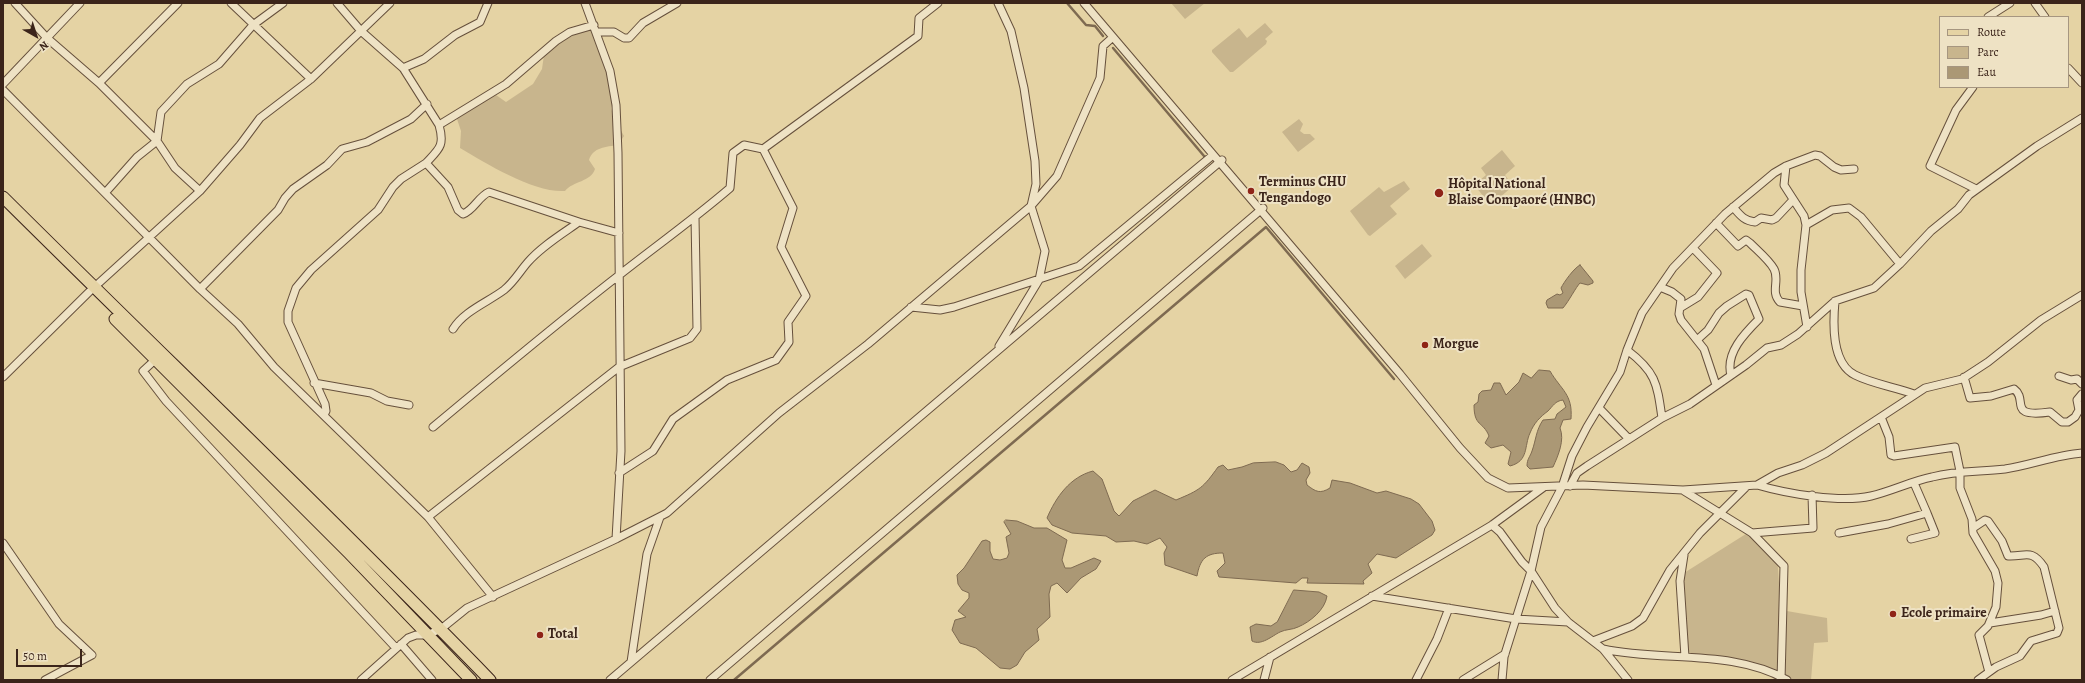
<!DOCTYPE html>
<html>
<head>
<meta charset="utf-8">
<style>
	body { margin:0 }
	#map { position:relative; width:2085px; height:683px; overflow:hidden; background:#e5d3a4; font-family:Alegreya,serif }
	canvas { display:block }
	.frame { position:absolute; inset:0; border:4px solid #3b241a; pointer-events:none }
	.legend { position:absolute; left:1939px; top:16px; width:130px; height:72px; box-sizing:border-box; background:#eee2c4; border:1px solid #a69680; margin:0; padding:5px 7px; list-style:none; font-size:12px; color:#3b241a }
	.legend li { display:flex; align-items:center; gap:8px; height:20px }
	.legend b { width:20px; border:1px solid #a69680 }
	.north { position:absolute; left:16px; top:16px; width:40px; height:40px; -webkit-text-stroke:3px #eee2c4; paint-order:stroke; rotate:141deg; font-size:11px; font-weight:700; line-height:16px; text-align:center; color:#3b241a }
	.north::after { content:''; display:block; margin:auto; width:14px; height:18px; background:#3b241a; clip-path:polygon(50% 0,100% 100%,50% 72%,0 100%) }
	.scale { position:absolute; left:16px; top:649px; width:66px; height:18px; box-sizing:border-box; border:2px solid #3b241a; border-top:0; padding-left:5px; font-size:12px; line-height:14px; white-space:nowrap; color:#3b241a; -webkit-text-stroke:3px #eee2c4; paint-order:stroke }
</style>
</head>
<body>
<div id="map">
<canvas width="2085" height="683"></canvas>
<div class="frame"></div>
<ul class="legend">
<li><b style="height:5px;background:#e5d3a4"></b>Route</li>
<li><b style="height:11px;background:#c8b58d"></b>Parc</li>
<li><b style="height:11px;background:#ab9875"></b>Eau</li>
</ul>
<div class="north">N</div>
<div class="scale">50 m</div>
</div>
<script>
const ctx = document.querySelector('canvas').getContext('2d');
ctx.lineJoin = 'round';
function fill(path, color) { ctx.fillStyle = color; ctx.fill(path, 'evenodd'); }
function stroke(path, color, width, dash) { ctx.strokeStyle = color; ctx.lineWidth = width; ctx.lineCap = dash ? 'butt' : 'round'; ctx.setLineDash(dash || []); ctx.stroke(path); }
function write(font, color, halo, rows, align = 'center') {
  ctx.font = font + ' Alegreya,serif'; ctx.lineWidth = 4; ctx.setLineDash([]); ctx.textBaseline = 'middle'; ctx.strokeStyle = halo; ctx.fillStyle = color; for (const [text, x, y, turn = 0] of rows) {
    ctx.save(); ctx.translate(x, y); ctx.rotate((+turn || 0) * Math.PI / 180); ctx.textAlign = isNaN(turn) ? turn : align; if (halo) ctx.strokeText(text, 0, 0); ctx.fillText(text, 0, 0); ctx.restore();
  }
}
const green = new Path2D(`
	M1171,3H1205L1185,19Z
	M1265,23L1273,32L1265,39L1267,41L1266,44L1233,72H1230L1212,52V50L1239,28L1247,38Z
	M590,29L598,39L606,61L614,72L616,93L611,108L614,118L624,136L618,145C606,147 593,147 589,160L595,169C591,182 573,181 565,191C534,193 487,164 460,148L461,131L456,116L496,95L506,102L533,84L542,69L544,55L555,45L574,33Z
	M1299,119L1303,124L1300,131L1304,134H1310L1315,139L1298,152L1282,132Z
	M1502,150L1515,166L1505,175L1513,186L1491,205L1474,185L1486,175L1481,168Z
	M1404,181L1410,189L1390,206L1397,214L1370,236L1368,235L1350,211L1379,187L1384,192Z
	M1422,244L1432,256L1405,279L1395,266Z
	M1749,532L1777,555L1781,610L1827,618L1828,642L1814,643L1811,680H1791L1761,665L1686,655L1684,573Z`);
const water = new Path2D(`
	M1580,265L1593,281V283L1588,285L1580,283C1576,287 1569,301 1563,308H1548L1546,303L1547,300L1557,294L1560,295L1563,293L1561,288C1564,282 1574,268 1580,265Z
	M1539,370L1550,371C1561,390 1573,394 1571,419L1563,420L1560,428C1565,440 1558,456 1553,467L1530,469L1527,466C1527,459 1530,457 1532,451C1536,440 1536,430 1543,420L1555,419L1557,414L1566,407L1563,400C1555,401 1553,406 1548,411C1540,417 1534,423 1530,433C1524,446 1529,461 1510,466L1508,464L1511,452L1503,445L1491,448L1485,443L1489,436C1483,421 1474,427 1474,405L1478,402L1479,394L1482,391L1491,390L1494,383H1500L1506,395L1519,382L1523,373L1531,378Z
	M1276,462L1284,465L1291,472L1297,470L1302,463L1309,467L1310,473L1306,480L1307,485C1316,492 1320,494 1330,488L1332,480L1350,483L1377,493L1386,491L1411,499L1419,504L1432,521L1435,530L1432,535L1396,558L1377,554L1368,564L1372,573L1363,581L1364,584L1307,583L1308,578H1302L1296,583L1219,577L1217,571L1225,563L1223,553C1206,553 1200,559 1197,576L1165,565L1164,553L1167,547L1160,538L1147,544L1134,541L1116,542L1106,536L1072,533L1052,525L1047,518C1056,497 1070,477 1093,471L1102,479L1114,511L1119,516L1133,501L1155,490L1176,500C1200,490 1203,488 1218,467L1223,465L1228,470L1242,467L1253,463Z
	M1006,520L1017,521L1034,528H1047L1067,540L1062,560L1065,568H1071L1094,558L1101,561L1096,569L1081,578L1067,593L1057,583L1051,586L1049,594L1050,617L1037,629L1039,640L1025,652L1017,665L1010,669L1000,668L976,648L960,643L952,630L955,620L966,617L958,611L969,598V593L962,590L958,584L957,575L964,568L982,541L986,540L990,542V551L993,559L1000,560L1007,558L1009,553L1006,537L1011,534L1004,522Z
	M1294,590L1319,592L1327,596C1325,610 1310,622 1298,627C1292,630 1286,629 1280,632C1272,636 1261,646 1252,641L1250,627L1256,624L1271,626L1277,622Z`);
const stream = new Path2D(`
	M1067,3L1086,25L1095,26L1103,36
	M1113,48L1204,156
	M734,680L1266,227L1394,379`);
const street = new Path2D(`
	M15,3L47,38L99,83L157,141L175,168L200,191
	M231,3L311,79
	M337,3L361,31L403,68L439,125C445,146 439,149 426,163L448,187L458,210L463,214C474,210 478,197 489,192L579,222
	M585,3L610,71L616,105L618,153L621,451L616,539
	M998,3L1011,31L1024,88L1035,161L1036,184L1031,206L1045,251L1039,280L999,346
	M1084,3L1400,374L1460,448L1488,478L1508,488L1583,485L1683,490L1757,485L1778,473L1802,465L1826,453L1925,388L1962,379L1988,362L2041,320L2082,295
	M2035,3L2045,17
	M1988,17L2010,3
	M596,32H614L624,38H629L643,23L677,3
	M403,68L424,59L455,35L480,22L488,3
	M2068,68L2082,83
	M99,83L178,3
	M3,84L80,3
	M1973,87L1956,110L1930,166L1976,189
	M3,90L200,289L238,324L274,367L428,517L493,597
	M439,125L506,84L556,41L570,32L594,25
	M1786,166L1784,185L1804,216L1806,225L1801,270V292L1807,327
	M105,193L137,157L157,141L161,112L187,84L219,64L253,25L283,3
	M1733,207C1740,215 1744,221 1755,222L1761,218L1772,220L1776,218L1793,200
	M1716,223L1738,246L1746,240L1750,243C1758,251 1769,260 1774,269C1780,280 1770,292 1780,302L1803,306
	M1806,225L1832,210L1849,208L1861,217L1900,264
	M1660,287L1672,292L1681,299L1679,314L1681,320L1704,349L1716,385
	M200,289L278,210L285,198L293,189L327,165L342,149L367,142L411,119L427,104
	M1835,301C1833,323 1831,363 1855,375C1873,384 1895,387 1914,394
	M911,307L940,310L954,307L1079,266L1213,155
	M1680,308L1698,297L1717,273L1693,248
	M453,329C464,311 488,302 504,290C514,282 520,271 528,262C542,246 562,234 579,222L619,233
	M1697,340L1708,330L1719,313L1727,306L1746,294L1749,295L1759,319C1745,333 1725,353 1731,375
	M1627,350C1656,372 1657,383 1662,418
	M156,359L143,371L166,401L396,648
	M2059,376L2071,380L2077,379L2082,384
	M3,377L89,292L200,191L240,145L260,118L311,79L390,3
	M1964,377L1970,398L1991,396L2014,389C2029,400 2006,418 2050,412L2062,422H2068L2075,417L2079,410L2077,400L2082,394
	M314,383L371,393L387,401L409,405
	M1599,408L1629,439
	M324,415L326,411L325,404L288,322V311L296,288L311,270L378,210L393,187L401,179L426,163
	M1881,417L1889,437L1891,455L1894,456L1955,447L1960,471V488L1972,519L1973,533L1995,571L1998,583L1996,607L1988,626L1979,635L1989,672
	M433,427C494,376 555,325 618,276C656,246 694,219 730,188L733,153L744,145L763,149
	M619,473L653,451L673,419L727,380L776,360L789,342L788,322L806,296L781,247L793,208L763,149L918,36L919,18L938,3
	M1757,485C1788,494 1841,503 1871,496C1892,491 1912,481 1932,477C1958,470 1980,472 2005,469C2031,465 2056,455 2082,453
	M1570,486L1577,473L1587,466L1662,418L1690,404L1746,365L1767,348L1781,345L1798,334L1835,301L1874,288L1900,264L1931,231L1958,209L1969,195L2037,146L2082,118
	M1684,491L1752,533L1784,566L1781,680
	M428,517L619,367L690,338L697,329L695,217
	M1492,525L1500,532L1522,562L1531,571L1555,608L1568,622L1603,649L1628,680
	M1973,528L1985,520L1988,521L2002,541L2008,556C2026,557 2031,548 2044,567L2059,628L2057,633L2031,641L2020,656L1996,667L1978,680
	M1752,533L1813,528L1812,495
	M1839,533L1888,524L1927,513L1914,483
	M1911,539L1935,533L1927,513
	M3,543L59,624L92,655L45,680
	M1684,555L1680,581L1685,657
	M1372,596L1516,619L1568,622
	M1990,623L2041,615L2055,611
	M1593,641L1632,626L1643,618L1670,570L1700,533L1747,486
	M401,644L432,680
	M1603,649C1663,662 1733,649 1787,680
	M631,662L647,554L660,517
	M361,680L408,638L416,635H427L441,629L467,608L616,539L667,513L779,413L868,344L1031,206L1057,176L1100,78L1103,46L1113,37
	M610,680L1222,160
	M710,680L1263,208
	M1232,680L1492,525L1544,487
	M1264,680L1270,657
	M1416,680L1437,639L1449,608
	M1463,680L1505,654
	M1502,680L1504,657L1531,571L1541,527L1562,487L1572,456L1587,427L1620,372L1627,350L1642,313L1673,268L1725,214L1774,173L1786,166L1815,155L1820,156L1834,167L1841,170L1854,169`);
const primary = new Path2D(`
	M3,197C165,358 331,516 490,680
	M115,319L349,553L471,680`);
const markers = [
	[1251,191,4,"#8f2418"],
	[1439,193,5,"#8f2418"],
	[1425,345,4,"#8f2418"],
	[1893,614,4,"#8f2418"],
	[540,635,4,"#8f2418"]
];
const poiNames = [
	["Terminus CHU",1259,183],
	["Tengandogo",1259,199],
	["Hôpital National",1448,185],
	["Blaise Compaoré (HNBC)",1448,201],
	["Morgue",1433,345],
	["Ecole primaire",1901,614],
	["Total",548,635]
];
fill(green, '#c8b58d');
fill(water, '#ab9875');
stroke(water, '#7e6a51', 1);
stroke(stream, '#7e6a51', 2.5);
stroke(street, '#66503c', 9);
stroke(primary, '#3b241a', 13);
stroke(street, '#eee2c4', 7);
stroke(primary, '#e5d3a4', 11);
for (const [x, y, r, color] of markers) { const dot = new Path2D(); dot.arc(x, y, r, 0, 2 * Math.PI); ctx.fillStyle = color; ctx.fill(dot); stroke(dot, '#eee2c4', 1.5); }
write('bold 14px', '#3b241a', '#eee2c4', poiNames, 'left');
</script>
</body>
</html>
